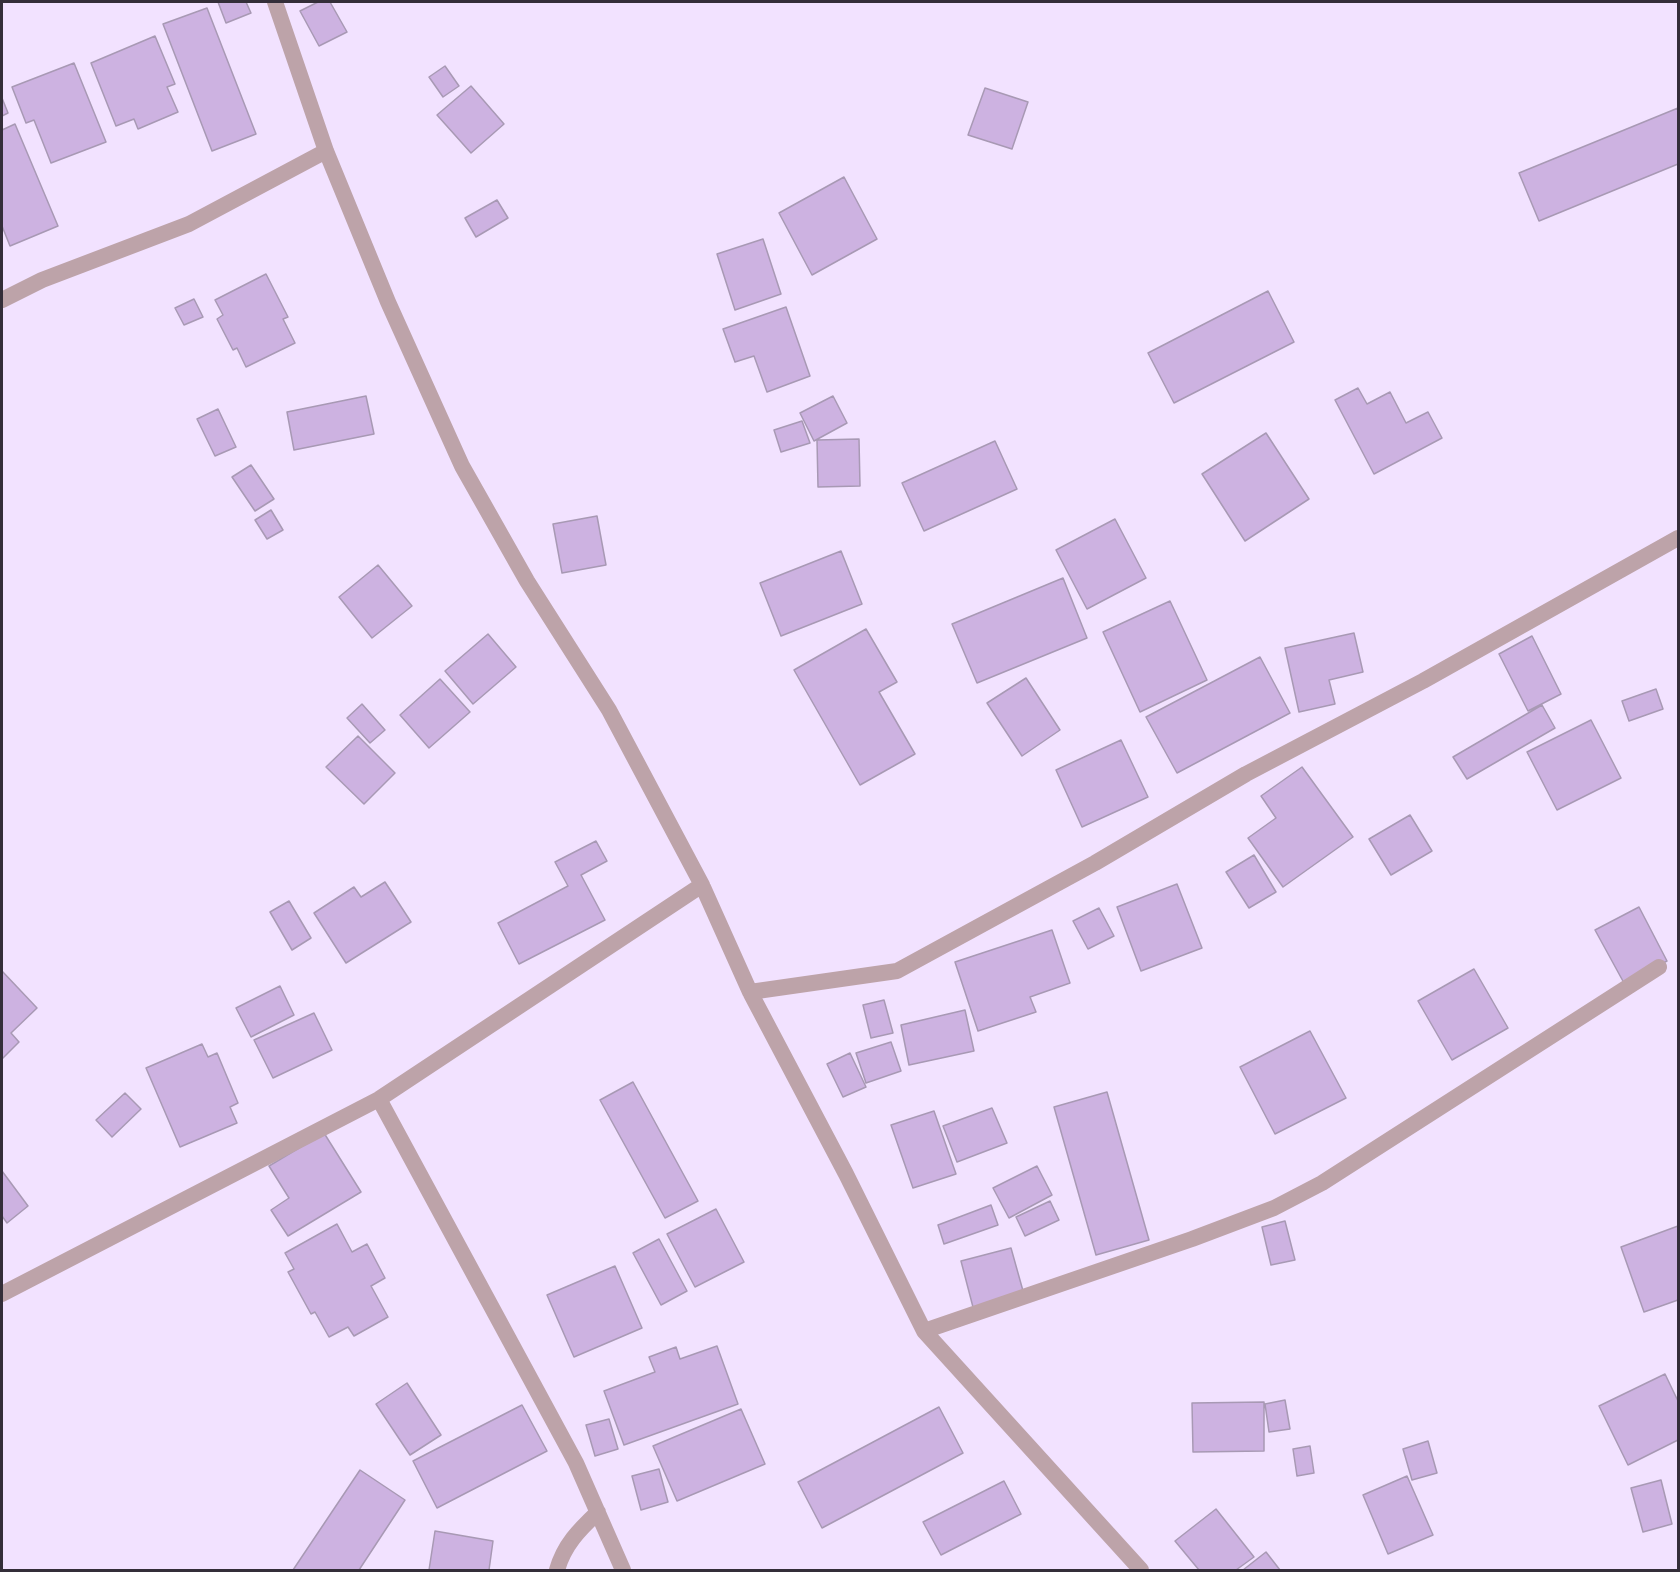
<!DOCTYPE html>
<html>
<head>
<meta charset="utf-8">
<style>
	body { margin:0 }
	#map { position:relative; width:1680px; height:1572px; overflow:hidden; background:#f2e2ff; font-family:Arial,sans-serif }
	canvas { display:block }
	.frame { position:absolute; inset:0; border:3px solid #342e39; pointer-events:none }
</style>
</head>
<body>
<div id="map">
<canvas width="1680" height="1572"></canvas>
<div class="frame"></div>
</div>
<script>
const ctx = document.querySelector('canvas').getContext('2d');
ctx.lineJoin = 'round';
function fill(path, color) { ctx.fillStyle = color; ctx.fill(path, 'evenodd'); }
function stroke(path, color, width, dash) { ctx.strokeStyle = color; ctx.lineWidth = width; ctx.lineCap = dash ? 'butt' : 'round'; ctx.setLineDash(dash || []); ctx.stroke(path); }
const building = new Path2D(`
	M218,2H246L251,13L226,23Z
	M318,2H330L347,32L319,46L300,11Z
	M207,8L256,134L212,151L163,24Z
	M155,36L175,84L167,87L178,112L138,129L134,119L116,126L91,63Z
	M74,63L106,142L51,163L34,120L26,123L12,87Z
	M445,66L459,86L443,97L429,77Z
	M471,86L504,124L471,153L437,115Z
	M985,88L1028,102L1012,149L968,135Z
	M2,98L8,113L2,116Z
	M1678,108V164L1539,221L1519,173Z
	M15,124L58,226L10,246L2,226V130Z
	M844,177L877,239L812,275L779,213Z
	M497,200L508,218L476,237L465,218Z
	M763,239L781,294L735,310L717,254Z
	M266,274L288,317L283,319L295,343L246,367L237,348L233,350L217,319L223,315L215,300Z
	M1268,291L1294,342L1174,403L1148,353Z
	M194,299L203,317L184,325L175,308Z
	M786,307L810,376L767,392L754,356L735,362L723,329Z
	M1358,388L1367,404L1390,392L1406,423L1428,412L1442,438L1374,474L1335,400Z
	M366,396L374,434L294,450L287,412Z
	M833,396L847,423L814,441L800,413Z
	M218,409L236,447L215,456L197,419Z
	M802,421L810,443L781,452L774,430Z
	M1266,433L1309,499L1245,541L1202,474Z
	M859,439L860,486L818,487L817,440Z
	M995,441L1017,489L924,531L902,483Z
	M251,465L274,499L255,511L232,477Z
	M271,510L283,530L267,539L255,520Z
	M597,516L606,565L562,573L553,524Z
	M1115,519L1146,578L1087,609L1056,550Z
	M841,551L862,604L781,636L760,583Z
	M378,565L412,606L372,638L339,597Z
	M1063,578L1087,638L977,683L952,624Z
	M1170,601L1207,680L1140,712L1103,632Z
	M866,629L897,682L879,692L915,754L860,785L794,670Z
	M1354,633L1363,672L1329,680L1335,704L1299,712L1285,648Z
	M488,634L516,667L473,704L445,671Z
	M1532,636L1561,694L1528,711L1499,654Z
	M1260,657L1290,713L1177,773L1146,717Z
	M1026,678L1060,730L1022,756L987,703Z
	M440,679L470,712L429,748L400,715Z
	M1656,689L1663,709L1629,721L1622,701Z
	M362,704L385,730L370,743L347,718Z
	M1542,705L1555,728L1467,779L1453,757Z
	M1591,720L1621,778L1557,810L1527,752Z
	M358,736L395,773L364,804L326,767Z
	M1121,740L1148,797L1082,827L1056,770Z
	M1302,767L1353,837L1283,887L1248,838L1276,818L1261,796Z
	M1410,815L1432,851L1391,875L1369,839Z
	M596,841L607,861L581,875L605,920L519,964L498,923L568,886L555,862Z
	M1254,855L1276,892L1249,908L1226,872Z
	M385,882L411,922L346,963L314,913L354,887L361,897Z
	M1177,884L1202,948L1141,971L1117,907Z
	M289,901L311,938L292,950L270,912Z
	M1639,907L1667,961L1624,983L1595,930Z
	M1099,908L1114,936L1088,949L1073,921Z
	M1052,930L1070,983L1030,997L1036,1012L978,1031L955,962Z
	M1474,969L1508,1028L1452,1060L1418,1001Z
	M2,971L37,1008L11,1033L19,1042L2,1059Z
	M280,986L294,1015L251,1037L236,1008Z
	M884,1000L893,1033L871,1038L863,1005Z
	M965,1010L974,1051L909,1065L901,1025Z
	M314,1013L332,1050L273,1078L254,1040Z
	M1310,1031L1346,1098L1275,1134L1240,1067Z
	M891,1042L901,1071L866,1083L856,1053Z
	M202,1044L208,1057L217,1053L238,1103L230,1107L237,1123L180,1147L146,1068Z
	M850,1053L866,1087L843,1097L827,1064Z
	M633,1082L698,1201L665,1218L600,1100Z
	M1107,1092L1149,1240L1096,1255L1054,1107Z
	M125,1093L141,1109L112,1137L96,1120Z
	M992,1108L1007,1143L957,1162L943,1126Z
	M934,1111L956,1174L913,1188L891,1125Z
	M324,1133L361,1192L288,1236L271,1210L289,1198L269,1166Z
	M1037,1166L1052,1195L1009,1218L993,1188Z
	M2,1171L28,1206L7,1223L2,1216Z
	M1050,1201L1059,1220L1025,1236L1016,1217Z
	M991,1205L998,1225L944,1244L938,1225Z
	M716,1209L744,1262L695,1287L667,1234Z
	M1285,1221L1295,1260L1271,1265L1262,1227Z
	M337,1224L352,1252L367,1244L385,1278L371,1286L388,1317L354,1336L348,1327L329,1337L315,1312L311,1314L288,1272L294,1269L285,1253Z
	M1678,1226V1300L1644,1312L1621,1247Z
	M659,1239L687,1291L661,1305L633,1253Z
	M1011,1248L1025,1298L974,1311L961,1261Z
	M615,1266L642,1328L574,1357L547,1295Z
	M717,1346L738,1404L624,1445L604,1391L655,1372L649,1357L676,1347L680,1359Z
	M1665,1374L1678,1401V1440L1628,1465L1599,1406Z
	M407,1383L441,1435L410,1455L376,1404Z
	M1285,1400L1290,1429L1269,1432L1265,1404Z
	M1264,1402V1451L1193,1452L1192,1403Z
	M522,1405L547,1451L437,1508L413,1461Z
	M939,1407L963,1453L822,1528L798,1482Z
	M741,1409L765,1464L677,1501L653,1446Z
	M609,1419L618,1449L595,1456L586,1425Z
	M1428,1441L1437,1473L1412,1480L1403,1449Z
	M1310,1446L1314,1473L1297,1476L1293,1449Z
	M659,1469L668,1502L641,1510L632,1476Z
	M360,1470L405,1500L359,1570H293Z
	M1407,1476L1433,1535L1388,1554L1363,1495Z
	M1661,1480L1672,1524L1643,1532L1631,1488Z
	M1004,1481L1021,1514L941,1555L923,1522Z
	M1216,1509L1254,1557L1236,1570H1199L1175,1541Z
	M435,1531L493,1541L489,1570H429Z
	M1266,1552L1280,1570H1243Z`);
const minor = new Path2D(`
	M275,2L326,151L388,302L462,466L527,581L609,710L702,885L750,992L846,1174L924,1331L1141,1570
	M2,300L42,280L189,224L326,151
	M750,992L897,971L1095,863L1246,774L1423,681L1678,538
	M379,1099L576,1463L623,1570
	M2,1294L379,1099L702,885
	M924,1331L1192,1239L1274,1208L1322,1183L1659,967
	M557,1570C564,1545 579,1530 598,1512`);
fill(building, '#cdb2e1');
stroke(building, '#a899b4', 1.5);
stroke(minor, '#bda3a9', 16);
</script>
</body>
</html>
